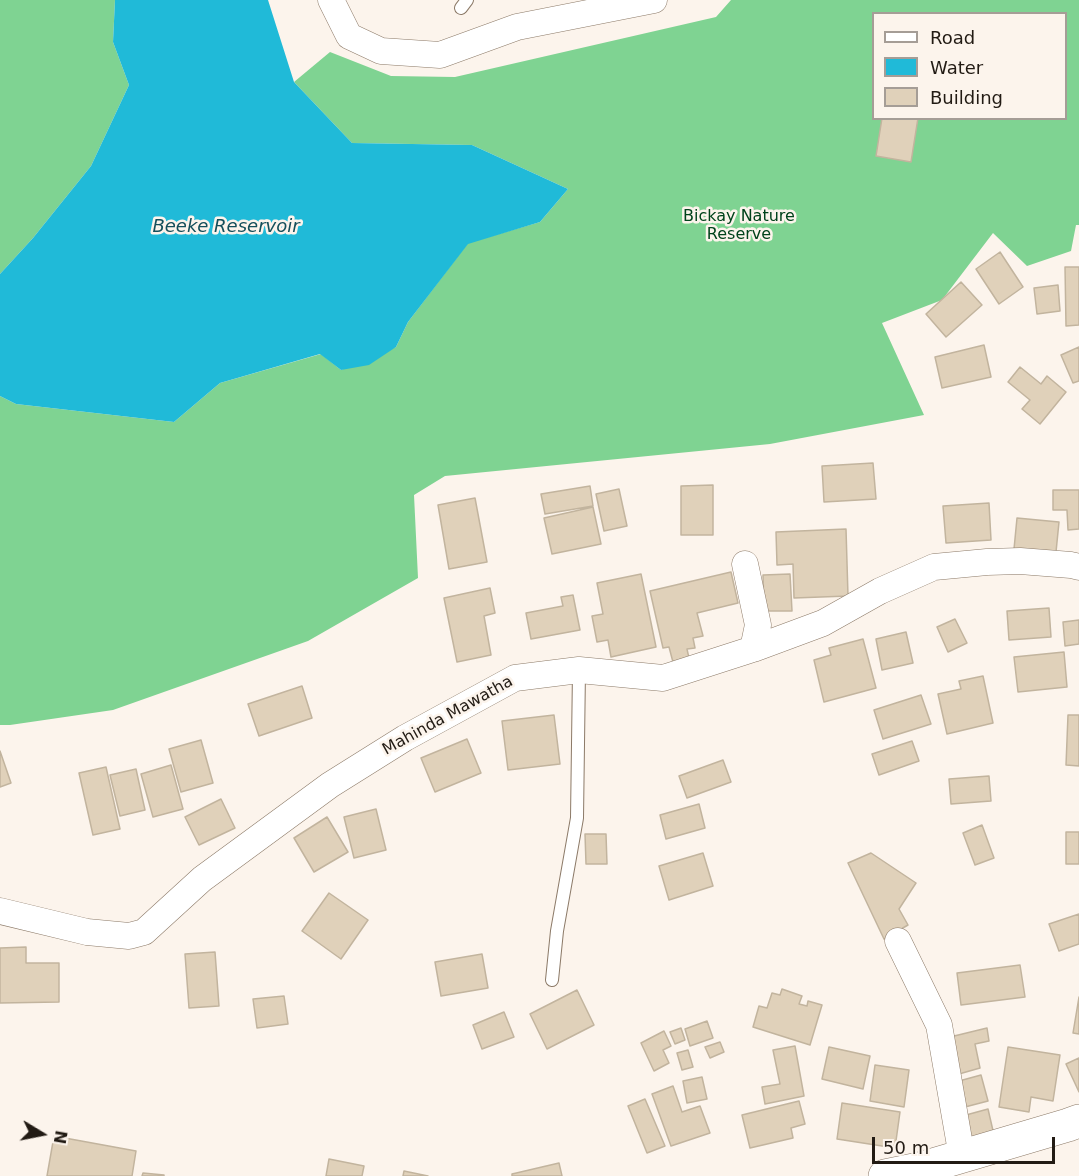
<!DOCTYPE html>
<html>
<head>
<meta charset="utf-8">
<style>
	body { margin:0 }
	#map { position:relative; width:1079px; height:1176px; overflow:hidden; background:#fcf4ec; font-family:"DejaVu Sans",sans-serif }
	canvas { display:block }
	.legend { position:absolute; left:872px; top:12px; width:195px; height:108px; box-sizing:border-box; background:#fcf4ec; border:2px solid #a59d96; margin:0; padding:8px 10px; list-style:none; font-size:18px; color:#221b14 }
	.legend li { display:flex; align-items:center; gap:12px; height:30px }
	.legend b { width:30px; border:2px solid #a59d96 }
	.north { position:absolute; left:12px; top:1104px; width:60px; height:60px; -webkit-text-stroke:4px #fcf4ec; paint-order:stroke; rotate:100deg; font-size:16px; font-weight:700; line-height:24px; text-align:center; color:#221b14 }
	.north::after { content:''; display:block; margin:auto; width:21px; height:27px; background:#221b14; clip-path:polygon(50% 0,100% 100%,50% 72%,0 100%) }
	.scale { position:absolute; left:872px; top:1137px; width:183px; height:27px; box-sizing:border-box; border:3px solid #221b14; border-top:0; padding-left:8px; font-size:18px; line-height:21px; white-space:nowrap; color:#221b14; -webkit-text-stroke:4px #fcf4ec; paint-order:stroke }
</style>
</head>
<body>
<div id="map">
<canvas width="1079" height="1176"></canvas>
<ul class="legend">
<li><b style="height:8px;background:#fff"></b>Road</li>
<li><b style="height:16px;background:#20bad8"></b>Water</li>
<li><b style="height:16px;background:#e0d1ba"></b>Building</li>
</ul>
<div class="north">N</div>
<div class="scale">50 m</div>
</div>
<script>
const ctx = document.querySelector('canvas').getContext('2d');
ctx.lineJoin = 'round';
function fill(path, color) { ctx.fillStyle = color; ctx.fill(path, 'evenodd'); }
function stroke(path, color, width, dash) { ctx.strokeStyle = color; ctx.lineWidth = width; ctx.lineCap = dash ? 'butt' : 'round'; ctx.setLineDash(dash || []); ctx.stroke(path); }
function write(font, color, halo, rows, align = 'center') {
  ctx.font = font + ' "DejaVu Sans",sans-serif'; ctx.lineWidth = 5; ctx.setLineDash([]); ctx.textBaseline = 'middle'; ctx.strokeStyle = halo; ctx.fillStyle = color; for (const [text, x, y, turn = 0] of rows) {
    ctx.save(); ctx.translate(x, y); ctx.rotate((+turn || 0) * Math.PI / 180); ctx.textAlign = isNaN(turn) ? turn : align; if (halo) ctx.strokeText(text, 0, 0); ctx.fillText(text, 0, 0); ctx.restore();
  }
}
const forest = new Path2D(`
	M0,0H115L113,42L129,85L91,166L33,238L0,274Z
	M731,0H1079V225H1076L1071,251L1027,266L993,233L942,300L882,323L924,415L770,444L445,476L414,495L418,578L308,641L113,710L10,725H0V396L16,404L174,422L220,383L321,354L341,370L396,347L408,322L468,243L540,222L568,189L472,145L352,143L294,82L330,52L391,76L455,77L716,17ZM874,14H1066V118H874Z`);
const water = new Path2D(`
	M115,0H268L294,82L352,143L472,145L568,189L540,222L468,244L408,322L396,347L369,365L341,370L320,354L220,383L174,422L16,404L0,396V274L33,238L91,166L129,85L113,42Z`);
const building = new Path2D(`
	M882,118H918L911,162L876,156Z
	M1000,252L1023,287L999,304L976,269Z
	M1065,267H1079V325L1066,326Z
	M961,282L982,305L946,337L926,314Z
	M1058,285L1060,311L1037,314L1034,288Z
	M984,345L991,377L942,388L935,357Z
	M1079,347V381L1073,383L1061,355Z
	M1020,367L1041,384L1047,376L1066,392L1040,424L1022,409L1030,400L1008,382Z
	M873,463L876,499L824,502L822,466Z
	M713,485V535H681V486Z
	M590,486L593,506L545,514L541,494Z
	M619,489L627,526L604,531L596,494Z
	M1053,490H1079V529L1068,530L1067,510H1053Z
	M475,498L487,562L449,569L438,505Z
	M989,503L991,540L946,543L943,506Z
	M593,507L601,544L552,554L544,518Z
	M1017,518L1059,522L1056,552L1014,549Z
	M846,529L848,596L794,598L793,564L777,565L776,532Z
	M731,572L738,603L697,613L703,636L693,638L695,648L687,649L690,663L674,666L669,647L663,648L650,591Z
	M641,574L656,647L611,657L608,640L597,642L592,616L603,614L597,583Z
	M790,574L792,611H764L763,575Z
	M490,588L495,613L484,616L491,655L457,662L444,598Z
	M573,595L580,630L531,639L526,613L563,606L561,597Z
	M1049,608L1051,637L1009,640L1007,611Z
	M955,619L967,643L948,652L937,627Z
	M1079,620V644L1065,646L1063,622Z
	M906,632L913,663L882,670L876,639Z
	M863,639L876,688L824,702L814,660L831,655L829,648Z
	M1064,652L1067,687L1018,692L1014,657Z
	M983,676L993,723L947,734L938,694L961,689L959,681Z
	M302,686L312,718L259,736L248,704Z
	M921,695L931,724L883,739L874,710Z
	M554,715L560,764L508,770L502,721Z
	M1068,715H1079V766L1066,765Z
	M467,739L481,773L435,792L421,758Z
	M201,740L213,783L181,792L169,749Z
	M912,741L919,761L879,775L872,754Z
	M0,751L11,783L0,787Z
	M723,760L731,782L687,798L679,776Z
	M171,765L183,809L153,817L141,774Z
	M106,767L120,829L93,835L79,773Z
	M136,769L145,810L120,816L110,775Z
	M989,776L991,801L951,804L949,779Z
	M221,799L235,828L199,845L185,817Z
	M699,804L705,828L666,839L660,815Z
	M376,809L386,850L354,858L344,817Z
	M327,817L348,852L314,872L294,838Z
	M982,825L994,858L975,865L963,833Z
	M1066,832H1079V864H1066Z
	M585,834H606L607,864H586Z
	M703,853L713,886L669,900L659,866Z
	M871,853L916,883L899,909L908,925L884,939L848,863Z
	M329,893L368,920L341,959L302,931Z
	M1079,914V944L1059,951L1049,924Z
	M26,947V963H59V1002L0,1003V948Z
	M215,952L219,1006L189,1008L185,954Z
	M482,954L488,988L441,996L435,962Z
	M1020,965L1025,997L961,1005L957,973Z
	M782,989L802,996L799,1004L807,1006L808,1001L822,1005L810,1045L753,1027L759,1006L767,1008L772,993L780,995Z
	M577,990L594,1025L547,1049L530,1014Z
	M284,996L288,1024L257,1028L253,999Z
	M1079,997V1034L1073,1033Z
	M504,1012L514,1037L482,1049L473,1025Z
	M707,1021L713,1038L690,1046L685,1029Z
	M681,1028L685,1040L675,1044L670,1032Z
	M987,1028L989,1041L975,1044L980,1068L959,1074L950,1037Z
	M664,1031L671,1046L663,1050L669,1063L654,1071L641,1043Z
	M720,1042L724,1052L710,1058L705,1047Z
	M795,1046L804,1096L765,1104L762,1087L780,1084L773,1050Z
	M829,1047L870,1056L863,1089L822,1079Z
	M1008,1047L1060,1055L1053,1101L1031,1097L1029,1112L999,1107Z
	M688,1050L693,1067L682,1070L677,1053Z
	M1079,1058V1092L1066,1064Z
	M875,1065L909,1070L904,1107L870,1101Z
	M981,1075L988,1101L965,1107L959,1081Z
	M702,1077L707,1099L687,1103L683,1081Z
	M673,1086L682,1112L700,1106L710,1133L671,1146L652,1094Z
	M645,1099L665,1146L647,1153L628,1106Z
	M799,1101L805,1124L791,1128L793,1138L750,1148L742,1115Z
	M842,1103L900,1112L895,1148L837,1139Z
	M988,1109L994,1135L972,1141L966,1115Z
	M54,1136L136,1151L132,1176H47Z
	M329,1159L364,1166L362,1176H326Z
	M559,1163L562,1176H512V1174Z
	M404,1171L428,1176H403Z
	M143,1173L164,1175V1176H142Z`);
const lane = new Path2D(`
	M461,8L467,0
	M552,980L557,931L577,818L579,670`);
const street = new Path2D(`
	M331,0L349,36L381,51L440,55L517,27L654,0
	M745,564L758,625L753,649
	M0,911L87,932L129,936L144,932L202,879L330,785L405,738L515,678L579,670L663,678L753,649L823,623L880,591L934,567L987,562L1020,561L1071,565L1079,567
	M898,941L939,1025L962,1157`);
const secondary = new Path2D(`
	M885,1176L919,1169L1068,1125L1079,1121`);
const parkNames = [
	["Bickay Nature",739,217],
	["Reserve",739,235]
];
const streetNames = [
	["Mahinda Mawatha",448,716,-29]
];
const waterNames = [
	["Beeke Reservoir",226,227]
];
fill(forest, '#7fd392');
fill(water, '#20bad8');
fill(building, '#e0d1ba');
stroke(building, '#c2b49e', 1.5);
stroke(lane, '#8c7a68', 14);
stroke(street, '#8c7a68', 27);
stroke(secondary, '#8c7a68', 34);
stroke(lane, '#fff', 12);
stroke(street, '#fff', 26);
stroke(secondary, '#fff', 33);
write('16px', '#00431b', '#fcf4ec', parkNames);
write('16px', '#221b14', '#fcf4ec', streetNames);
write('italic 18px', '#144f5b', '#fcf4ec', waterNames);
</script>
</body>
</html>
